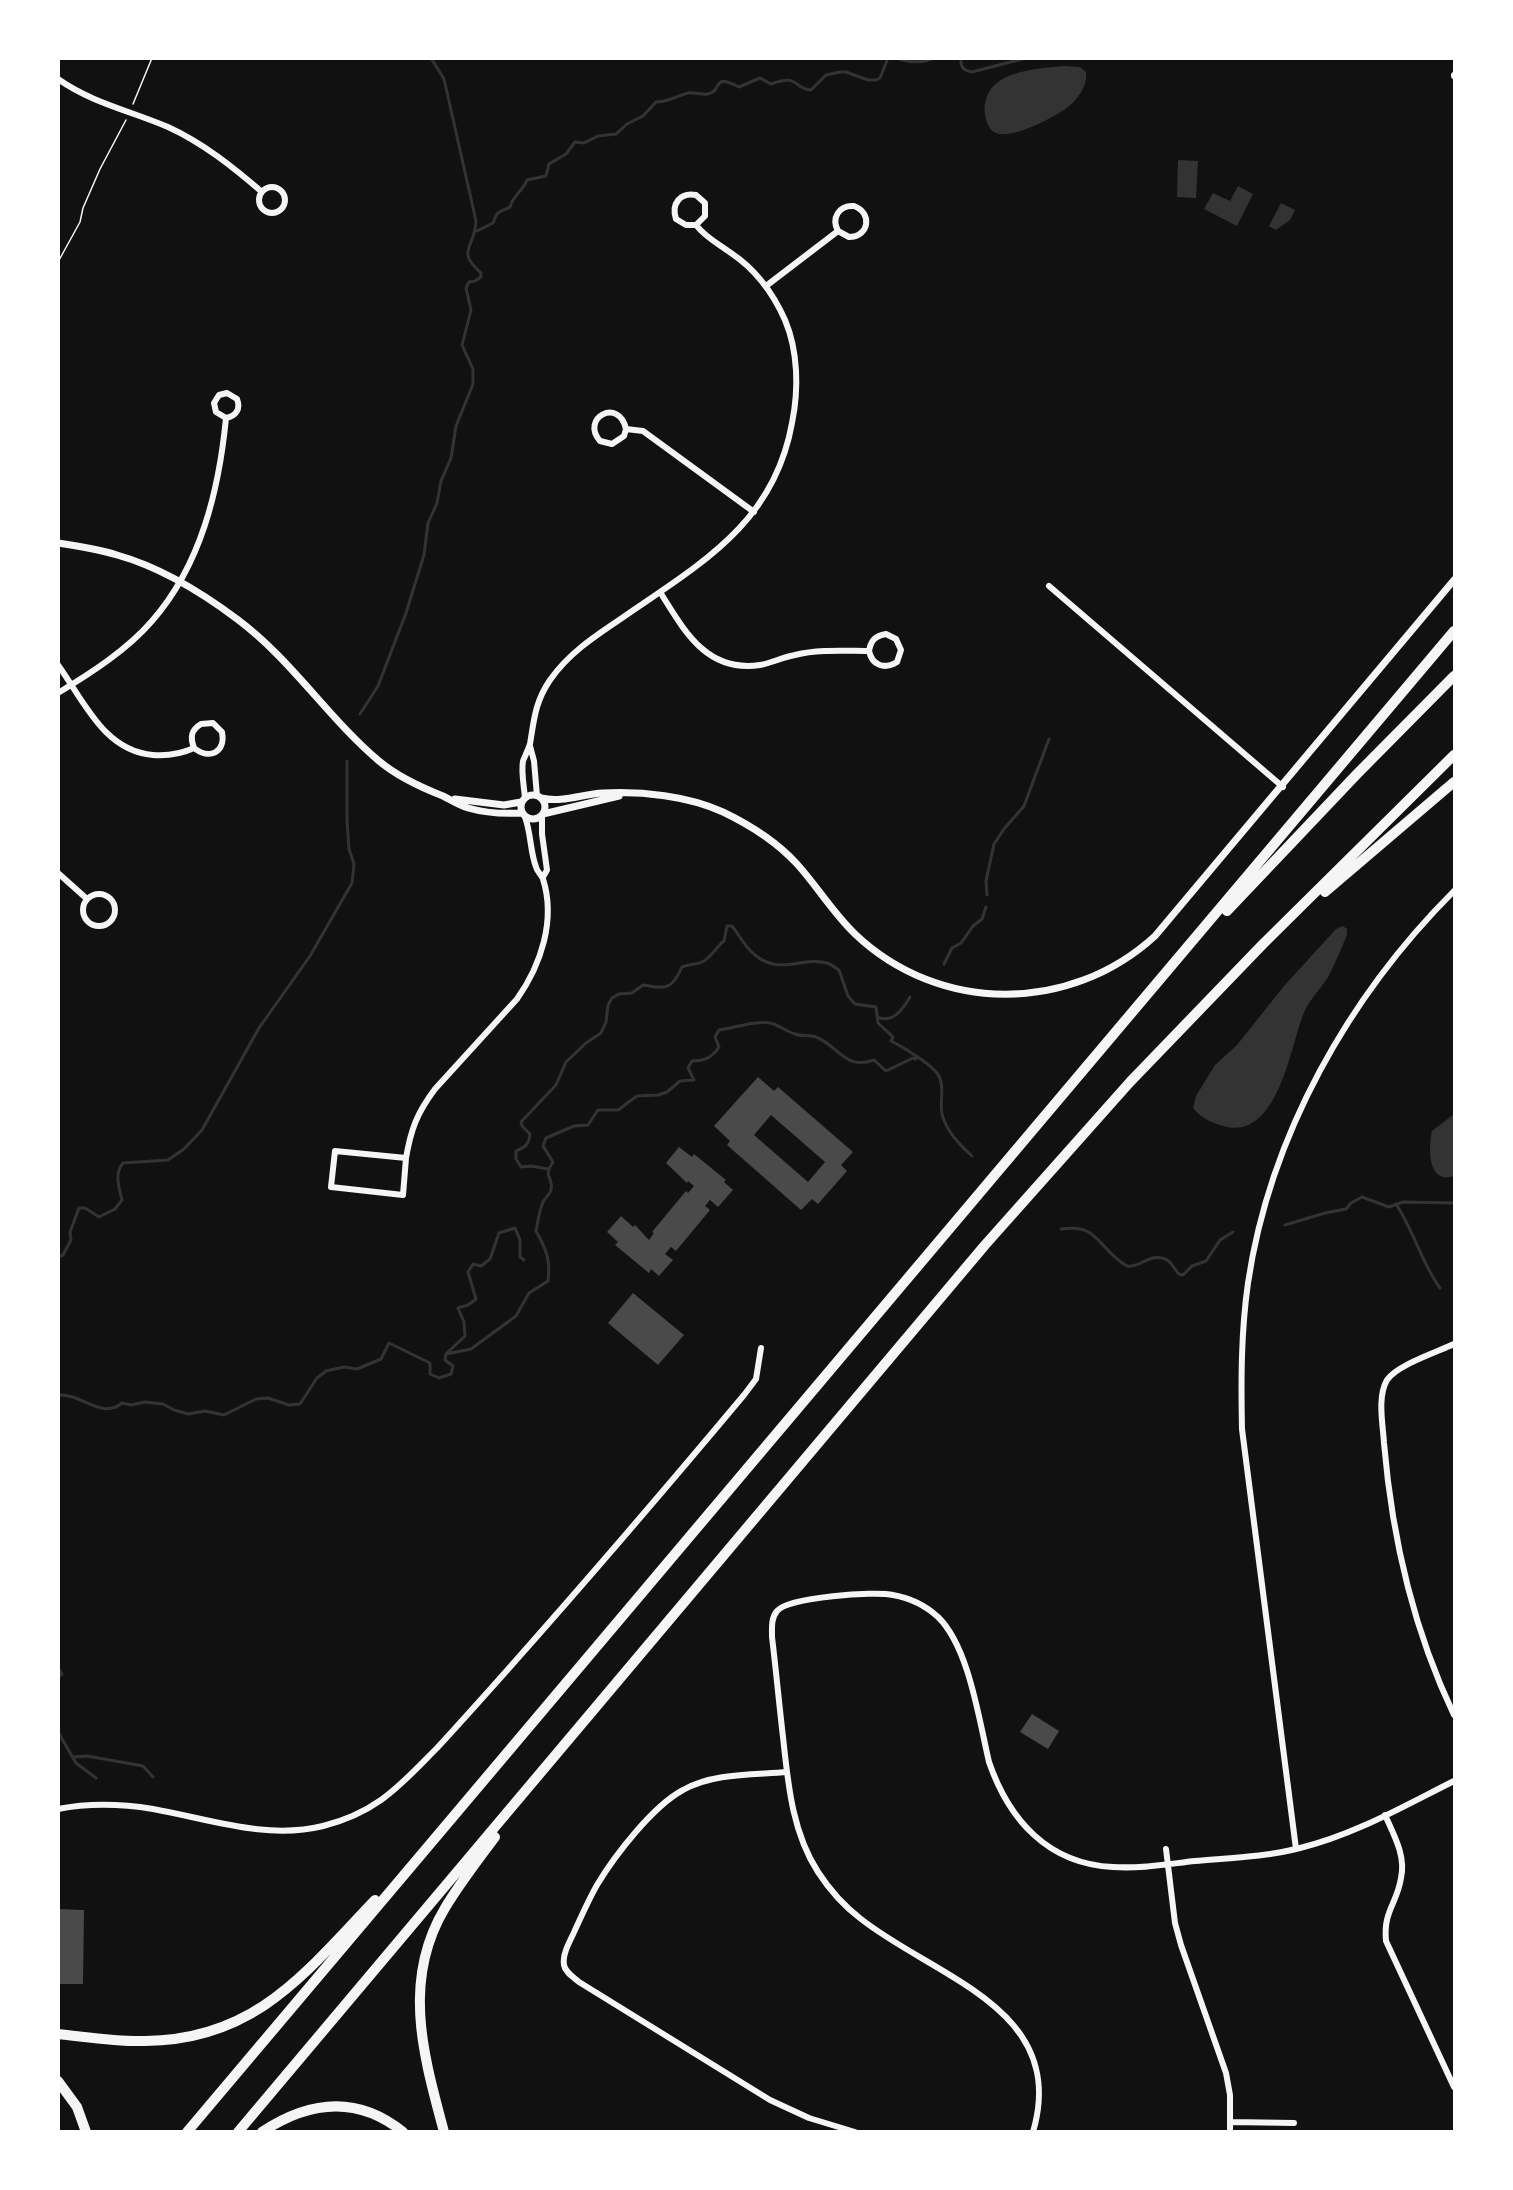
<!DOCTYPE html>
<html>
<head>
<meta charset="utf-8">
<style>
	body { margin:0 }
	#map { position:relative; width:1513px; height:2190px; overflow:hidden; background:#111; font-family:"Titillium Web",sans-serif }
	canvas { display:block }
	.frame { position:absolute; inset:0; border:60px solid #fff; pointer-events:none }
</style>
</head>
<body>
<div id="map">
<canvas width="1513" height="2190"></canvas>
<div class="frame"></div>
</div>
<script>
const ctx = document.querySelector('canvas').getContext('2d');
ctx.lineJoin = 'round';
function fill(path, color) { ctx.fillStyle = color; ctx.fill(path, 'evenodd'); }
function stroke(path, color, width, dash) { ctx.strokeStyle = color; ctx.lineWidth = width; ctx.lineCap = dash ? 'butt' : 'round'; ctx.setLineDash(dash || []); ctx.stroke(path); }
const water = new Path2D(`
	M1064,66L1080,67L1086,72C1088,85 1078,99 1068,107C1055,117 1011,140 996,133C989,130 986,122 985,114C981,71 1033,69 1064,66Z
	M1178,160L1198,161L1196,198L1177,197Z
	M1238,186L1253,194L1237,226L1204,209L1213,193L1230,201Z
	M1281,203L1295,210L1290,220L1276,230L1269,226Z
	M1343,926L1347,929V935C1341,949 1335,964 1328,977C1320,990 1308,1001 1303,1015C1290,1049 1277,1142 1223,1126C1210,1122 1201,1118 1193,1108L1196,1096L1215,1065L1237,1045L1284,986L1336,929Z
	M1454,1114V1176C1428,1185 1428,1149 1432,1131Z`);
const stream = new Path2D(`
	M897,58C907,62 924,64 933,58
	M961,58C960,67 964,71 972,72L1026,58
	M477,231L493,223C498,209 499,213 510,207C513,195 523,191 527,180L546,176L549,164L566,154L575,142L584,143L598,136L616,134L627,124L643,116L656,102C669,102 676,96 688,93C695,92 701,95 707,94C724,92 710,72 739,87L760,78L771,84C801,73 792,89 811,90L826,75L840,72H846L868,80H876L880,78L888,58
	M360,714L378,686L406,613L424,555L428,523L437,503L441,481L451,458L456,426L473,384V369L462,345L471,310L466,288L469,282L475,281L481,277V273C455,250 475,249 476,221L444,79L431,58
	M987,895L986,881L994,844L1004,829L1024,806L1049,739
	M944,964L952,948L961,943L973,926L982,919L986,907
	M877,1017C893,1024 903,1009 910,997
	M548,1169L531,1166L521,1167L516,1159V1151C525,1147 529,1145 530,1134L522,1126L521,1122L556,1085L566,1062L586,1043L601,1033L606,1022L608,1005L612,998L619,994L632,993L643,985C666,989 672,990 682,967C688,964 696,965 702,962C711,958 716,947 724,941L727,926H732C740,936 744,946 755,955C780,976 802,956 827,963C831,964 835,968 839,970L848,996L855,1004L876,1007L878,1023L893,1037L891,1041C903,1047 929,1063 937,1073C946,1085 939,1101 942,1114C946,1131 960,1145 972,1156
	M1396,1204C1414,1231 1422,1264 1440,1288
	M1285,1225L1325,1213L1346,1209L1351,1203L1362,1197L1389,1207L1403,1202L1454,1203
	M1061,1229C1093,1225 1094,1238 1115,1257C1118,1260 1123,1264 1127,1266C1138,1269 1152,1251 1167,1260C1172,1263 1175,1270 1179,1274L1183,1275L1192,1266L1206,1261L1220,1240L1233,1232
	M58,1257L63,1255L71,1240L70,1232L79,1208H85L99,1217L115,1209L122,1200C119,1187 114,1173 123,1163L168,1160L184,1149L202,1130L259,1028L310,956L352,883L354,864L349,849L347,821V761
	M446,1354L471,1349L516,1316L529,1293L548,1281C551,1260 546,1249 536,1231C538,1222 539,1211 543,1202C545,1198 550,1194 551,1190C554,1177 542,1178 553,1162L543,1146L546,1138L574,1126L588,1125L598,1110H618L637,1096L658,1095L667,1092L680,1081L694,1080L688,1068L692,1061C704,1061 712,1058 719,1047L715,1037L719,1030C735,1028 759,1019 774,1024C781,1027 788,1032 795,1034C802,1037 811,1034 818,1038C839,1047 845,1070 874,1060L886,1071L913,1058L916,1059
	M446,1354L465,1336L464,1322L458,1308L468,1305L476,1299L468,1272L473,1264L481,1266L490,1259L499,1233L515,1228L520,1240V1257L524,1260
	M58,1395C81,1393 102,1420 122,1403L131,1405L145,1402L163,1404L174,1410L188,1414L205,1411L224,1415L256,1399L268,1398L289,1405L300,1404L317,1378L326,1371L344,1367L357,1369L381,1359L389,1343L430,1363V1374L439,1378L451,1374L453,1366L445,1360L446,1354
	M58,1668L62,1674L58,1677
	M58,1732L76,1763L96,1778
	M73,1757L87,1756L143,1766L153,1777`);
const building = new Path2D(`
	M758,1077L774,1091L778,1087L853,1152L841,1165L847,1171L818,1204L812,1199L801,1210L727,1145L730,1141L714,1126ZM771,1115L825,1162L808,1182L754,1135Z
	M679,1147L692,1157L694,1154L726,1180L724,1182L733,1190L718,1207L710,1200L705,1206L710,1210L676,1251L671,1247L665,1254L673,1260L659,1276L651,1269L649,1273L615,1245L618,1242L607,1232L621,1216L633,1227L635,1225L649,1240L654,1233L652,1232L686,1191L688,1193L694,1186L688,1181L687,1183L666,1163Z
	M633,1293L684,1335L658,1365L608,1323Z
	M1032,1714L1059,1731L1048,1749L1020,1732Z
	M58,1909L84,1910L83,1984H58Z`);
const path = new Path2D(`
	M133,104L152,58
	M58,262L80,222L83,208L100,169L126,120`);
const minor = new Path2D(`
	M1454,75V76
	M58,79C92,103 131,111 168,127C203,143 233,167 262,192
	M259 200a13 13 0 1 1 26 0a13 13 0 1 1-26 0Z
	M766,286L838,231C831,218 839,205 854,206C873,213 869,237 849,237L838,231
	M626,429L624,436L612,444L600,441C580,418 619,397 626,429L643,431L754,512
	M1049,586L1283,787
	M660,592C684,630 706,673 760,665C772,663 783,657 795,655C819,649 844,651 869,651C872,665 884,670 897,662L901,650L896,639L886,634C875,636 871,640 869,651
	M58,665C84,701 104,751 153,755C167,756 181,754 194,748C209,760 226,753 222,732L213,723L201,724C191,730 190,737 194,748
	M58,693C91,673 127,650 152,621C201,565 219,490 226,418L216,412L214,403L219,395L227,393L237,399C241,409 236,416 226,418
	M530,746L534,761L537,796
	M525,798C524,786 521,772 523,761C525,756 528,750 530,744C534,720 535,702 550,680C569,653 595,636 622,618C700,564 774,524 792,423C799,389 798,351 785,320C773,293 755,269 731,253C719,244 706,238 696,225H686L676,219C671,204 680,192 696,195L705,203V216L696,225
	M542,816V834L547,870L543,877
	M58,873L87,899
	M83 910a16 16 0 1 1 32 0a16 16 0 1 1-32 0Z
	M406,1158L403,1195L331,1187L335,1151L406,1158C411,1129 417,1113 435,1089L517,999C541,965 556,920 543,879C542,875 537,872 536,867C530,851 531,833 525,817
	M1454,1344C1437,1352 1397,1365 1387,1380C1377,1397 1383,1425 1384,1443C1392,1538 1413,1629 1454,1715
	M787,1772C753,1775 713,1773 683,1790C653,1806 615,1855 597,1885C589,1899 582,1915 575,1930C571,1940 562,1953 564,1965C565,1972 573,1977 579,1982L770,2100L809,2118L855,2132
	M58,1809C89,1803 122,1804 153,1809C209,1819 266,1840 323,1826C343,1821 364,1812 381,1800C402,1785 419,1766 437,1748C462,1721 486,1694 510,1667C589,1578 667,1487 744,1395L756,1379L761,1348
	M1385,1815C1394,1835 1406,1856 1401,1878C1397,1904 1383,1911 1386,1941L1454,2087
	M1166,1849L1175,1923L1181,1945L1226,2073L1230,2095V2132
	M1296,1849L1242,1429C1241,1380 1241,1332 1248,1283C1270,1135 1349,996 1454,891
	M1231,2122L1294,2123
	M1033,2132C1069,2009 936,1978 861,1919C844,1906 829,1889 818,1872C792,1832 788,1783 783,1737C779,1703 776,1670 772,1637C772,1628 771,1618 777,1611C789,1597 875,1591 893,1595C910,1598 926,1606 938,1617C969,1647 979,1720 989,1762C1009,1820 1048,1864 1113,1867C1140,1869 1168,1864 1195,1861C1229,1858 1266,1857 1300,1848C1354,1835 1404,1806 1454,1781`);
const tertiary = new Path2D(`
	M58,543C78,546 98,549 117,555C160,567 201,592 237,619C291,659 328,718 379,761C398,777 420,787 443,796C451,800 459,805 468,808C485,813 504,814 522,813
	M521 807a12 12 0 1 1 24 0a12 12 0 1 1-24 0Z
	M541,798C563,803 582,794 603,793C642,791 688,796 723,812C750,825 777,842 797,864C817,886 833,913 855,934C939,1014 1070,1014 1155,936L1454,580
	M455,799L504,805L521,802
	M543,814L619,796`);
const motorway = new Path2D(`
	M1325,892L1454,782
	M1227,911L1357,774L1454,676
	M58,2034C87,2037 117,2042 145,2041C256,2040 305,1973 375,1900
	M58,2081L77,2107L86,2132
	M187,2132L1454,631
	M238,2132L985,1245L1130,1082L1263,944L1454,755
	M262,2132C309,2101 357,2095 403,2132
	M444,2132C424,2057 401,1981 445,1908C460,1883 478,1860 495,1837`);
fill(water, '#333');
stroke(stream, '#333', 3);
fill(building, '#4a4a4a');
stroke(path, '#f5f5f5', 1.5);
stroke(minor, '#f5f5f5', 6);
stroke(tertiary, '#f5f5f5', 7);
stroke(motorway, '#f5f5f5', 10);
</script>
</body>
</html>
